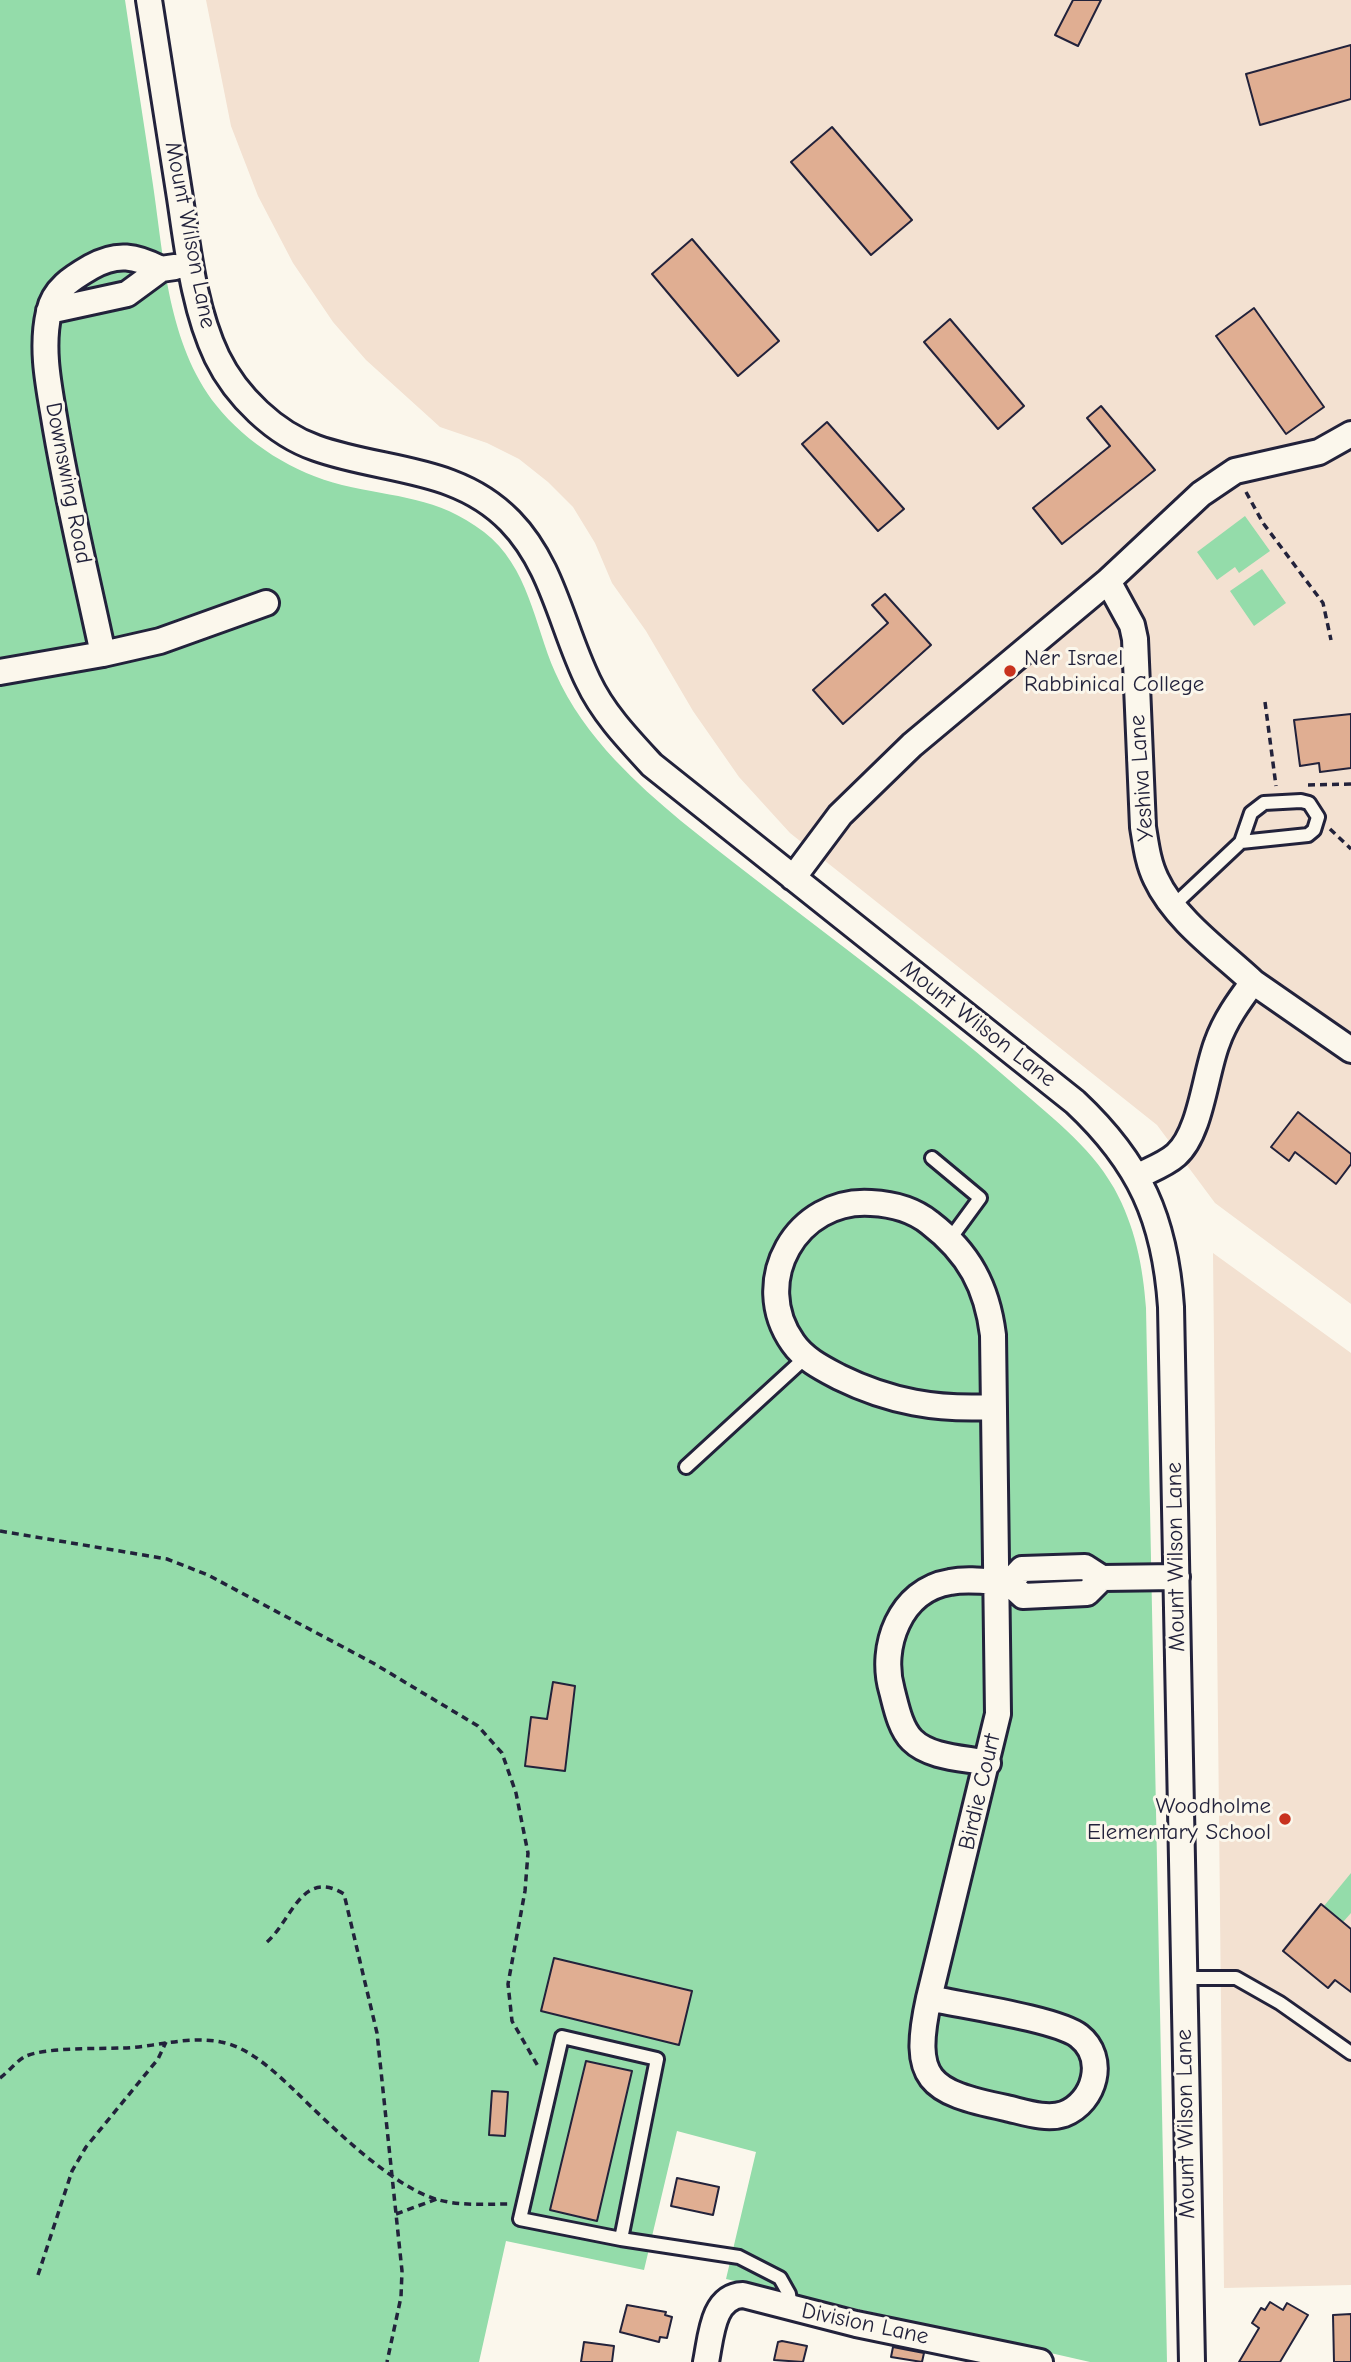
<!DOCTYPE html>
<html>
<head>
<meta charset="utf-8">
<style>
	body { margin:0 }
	canvas { display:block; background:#fbf7ec }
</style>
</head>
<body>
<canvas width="1351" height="2362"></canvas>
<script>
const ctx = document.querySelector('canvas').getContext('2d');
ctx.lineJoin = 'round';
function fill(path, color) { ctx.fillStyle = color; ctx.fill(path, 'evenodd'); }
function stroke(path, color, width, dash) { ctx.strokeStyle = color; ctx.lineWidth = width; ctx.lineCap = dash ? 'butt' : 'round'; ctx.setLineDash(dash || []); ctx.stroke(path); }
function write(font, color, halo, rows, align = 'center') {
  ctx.font = font + ' "Comic Neue",sans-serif'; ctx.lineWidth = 6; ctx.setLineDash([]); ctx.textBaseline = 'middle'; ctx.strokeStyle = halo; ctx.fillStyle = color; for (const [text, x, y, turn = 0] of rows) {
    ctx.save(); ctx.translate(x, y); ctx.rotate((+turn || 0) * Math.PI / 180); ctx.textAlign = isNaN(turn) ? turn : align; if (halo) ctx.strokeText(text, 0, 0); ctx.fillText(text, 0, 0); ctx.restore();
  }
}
const built = new Path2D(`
	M206,0H1351V1304L1215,1203L1157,1125L790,833L739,777L693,711L646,631L612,583L595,543L573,507L548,482L519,459L487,443L440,427L366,360L333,322L293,263L258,196L231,126Z
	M1213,1253L1351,1353V2285L1224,2288Z`);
const green = new Path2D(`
	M0,0H125C134,62 144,123 153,185C164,259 168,344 216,405C247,444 294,473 342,485C396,498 437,496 484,532C529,567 534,624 555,672C570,706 591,734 615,760C655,803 705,840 751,876C837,943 927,1008 1009,1080C1047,1114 1089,1144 1114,1188C1135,1226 1143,1266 1146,1308L1167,2362H1090L726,2279L756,2152L677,2131L644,2270L506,2241L479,2362H0Z
	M1245,516L1270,551L1239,573L1235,567L1217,580L1197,552Z
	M1262,569L1286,603L1254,626L1230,591Z
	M1351,1873V1913L1343,1922L1324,1906Z`);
const building = new Path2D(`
	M1073,0H1101L1078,46L1055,35Z
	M1351,45V99L1260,125L1246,74Z
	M832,127L912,220L871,255L791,162Z
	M692,239L779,341L738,376L652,274Z
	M1254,308L1324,407L1286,434L1216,336Z
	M950,319L1024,406L998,429L924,342Z
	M1101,406L1155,470L1062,544L1033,508L1110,446L1087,418Z
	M827,422L904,509L878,531L802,444Z
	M885,594L931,645L843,724L813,690L888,623L872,605Z
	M1351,714V768L1320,772L1319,763L1300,766L1294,720Z
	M1298,1112L1351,1154V1164L1336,1184L1295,1152L1289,1161L1271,1147Z
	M553,1682L575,1686L565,1771L525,1766L531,1717L547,1719Z
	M1321,1904L1351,1929V1992L1335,1980L1328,1988L1283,1951Z
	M554,1958L692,1991L679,2045L541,2011Z
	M586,2061L632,2071L597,2221L550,2210Z
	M492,2091L508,2092L505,2136L489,2135Z
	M677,2178L719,2187L713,2215L671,2206Z
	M1270,2302L1283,2310L1287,2303L1308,2315L1280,2362H1239L1259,2328L1252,2323L1261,2308L1265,2310Z
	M627,2305L666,2312L665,2315L672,2317L667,2338L660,2337L659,2342L620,2332Z
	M1351,2314V2362H1334L1333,2315Z
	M782,2341L807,2346L803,2362L774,2360L778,2342Z
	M584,2342L614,2346L612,2362H581Z
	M893,2347L924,2353L922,2362L891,2357Z`);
const path = new Path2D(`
	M1246,492L1263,523L1323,603L1331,640
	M1265,702L1276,786
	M1308,785L1351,784
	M1330,829L1351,849
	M0,1531L167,1559L208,1575L373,1663L478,1726L502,1753L516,1793L528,1853L525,1891L508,1984L512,2021L539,2068
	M267,1942C292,1920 302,1868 344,1894L377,2033L402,2271L401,2297L387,2362
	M0,2078C8,2072 16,2062 24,2057C44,2047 97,2049 120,2048C154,2048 187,2035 221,2042C249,2047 275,2072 295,2091C329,2124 393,2188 439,2200C462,2206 485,2204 508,2204
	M396,2214L437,2199
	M38,2275L72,2171L86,2147L158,2059L166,2042`);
const service = new Path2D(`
	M1173,906L1241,842L1308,835L1314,830L1318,817L1309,803L1301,801L1264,803L1251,813L1241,842
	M932,1158L980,1198L950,1239
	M686,1467L806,1357
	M1182,1978H1236L1280,2003L1351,2053
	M621,2239L657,2059L562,2037L520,2219L621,2239L739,2257L780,2278L789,2294L791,2308`);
const minor = new Path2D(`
	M149,0C159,66 170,132 180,198C188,251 194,309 217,357C236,396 275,434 316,448C383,472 457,466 510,521C553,565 562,628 588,681C603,713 628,739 652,765L1075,1102C1140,1163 1165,1219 1171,1307L1192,2362
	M49,311L127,294L161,269L175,267
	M1108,581L1132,625L1135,639L1143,827C1146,845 1148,863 1156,879C1175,920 1221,952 1253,982C1239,1001 1225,1020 1217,1043C1205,1074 1201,1133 1176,1155C1166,1164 1150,1170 1138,1176
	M103,654C87,579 69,505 56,429C50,391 40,351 49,312C54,289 72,278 91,267C117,252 136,256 161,269
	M0,672L103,654L160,641L266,603
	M793,878L840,815L912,745L1108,581L1201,494L1235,471L1319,452L1351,434
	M1253,982L1351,1050
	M1009,1583L1022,1569L1085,1567L1102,1578L1177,1577
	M988,1763C964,1758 930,1758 912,1740C900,1728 896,1706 892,1691C879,1647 900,1590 950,1582C969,1578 991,1582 1009,1583L1023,1596L1087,1593L1102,1578
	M929,1998C960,2005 1058,2019 1079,2036C1107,2058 1095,2102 1064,2114C1046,2120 1024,2112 1006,2108C928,2092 911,2080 929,1998L998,1714L993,1335C987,1287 969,1253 930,1223C914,1210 892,1204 871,1203C797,1198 749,1281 793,1343C804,1359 822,1368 839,1377C890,1402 937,1410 993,1407
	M706,2362C711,2338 712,2296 743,2295L856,2324L1040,2362`);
const markers = [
	[1010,671,7,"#c8321e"],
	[1285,1819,7,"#c8321e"]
];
const streetNames = [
	["Mount Wilson Lane",190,235,79],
	["Downswing Road",68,483,79],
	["Yeshiva Lane",1142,778,-94],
	["Mount Wilson Lane",978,1024,38],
	["Mount Wilson Lane",1176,1557,-91],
	["Birdie Court",980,1792,-77],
	["Mount Wilson Lane",1186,2124,-91],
	["Division Lane",865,2324,12]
];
const poiNames = [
	["Ner Israel",1024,658],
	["Rabbinical College",1024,684],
	["Woodholme",1271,1806,"right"],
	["Elementary School",1271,1832,"right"]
];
fill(built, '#f3e1d1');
fill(green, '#94dcaa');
fill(building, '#e0ae92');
stroke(building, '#22223b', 2);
stroke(service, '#22223b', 18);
stroke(minor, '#22223b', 30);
stroke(path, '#22223b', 3.5, [7, 5]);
stroke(service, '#fbf7ec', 12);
stroke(minor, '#fbf7ec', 24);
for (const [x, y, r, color] of markers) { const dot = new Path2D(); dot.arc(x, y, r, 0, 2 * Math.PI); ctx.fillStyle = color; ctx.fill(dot); stroke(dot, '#fbf7ec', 2.5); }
write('23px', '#22223b', '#fbf7ec', streetNames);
write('23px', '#22223b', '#fbf7ec', poiNames, 'left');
</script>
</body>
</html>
